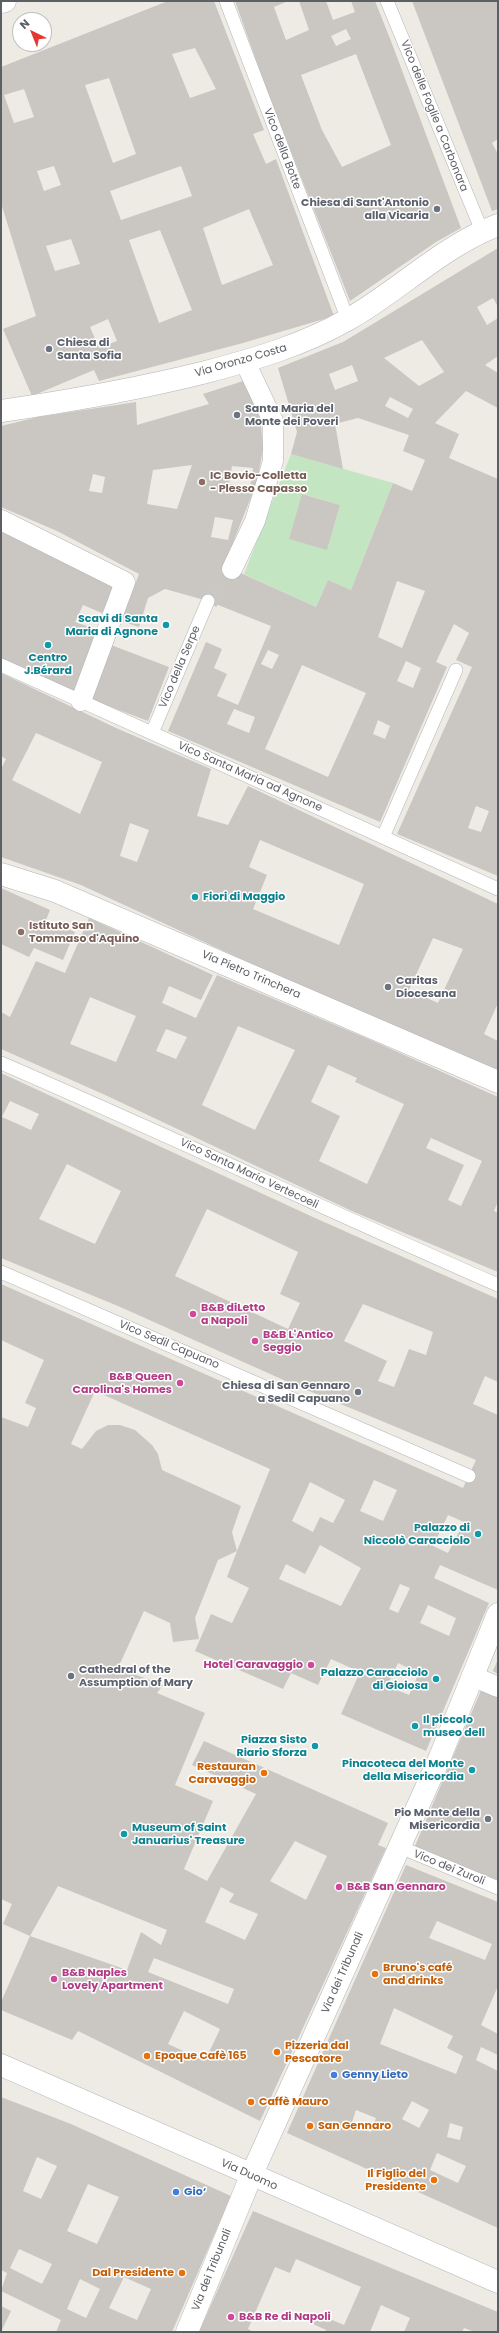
<!DOCTYPE html>
<html>
<head>
<meta charset="utf-8">
<style>
	body { margin:0 }
	#map { position:relative; width:499px; height:2333px; overflow:hidden; background:#eeebe4; font-family:Poppins,sans-serif }
	canvas { display:block }
	.frame { position:absolute; inset:0; border:2px solid #5c6064; pointer-events:none }
	.north { position:absolute; left:12px; top:12px; width:40px; height:40px; box-sizing:border-box; background:#fff; border:1px solid #bebfc1; border-radius:50%; rotate:317deg; font-size:11px; font-weight:700; line-height:16px; text-align:center; color:#5c6064 }
	.north::after { content:''; display:block; margin:auto; width:14px; height:18px; background:#e53632; clip-path:polygon(50% 0,100% 100%,50% 72%,0 100%) }
</style>
</head>
<body>
<div id="map">
<canvas width="499" height="2333"></canvas>
<div class="frame"></div>
<div class="north">N</div>
</div>
<script>
const ctx = document.querySelector('canvas').getContext('2d');
ctx.lineJoin = 'round';
function fill(path, color) { ctx.fillStyle = color; ctx.fill(path, 'evenodd'); }
function stroke(path, color, width, dash) { ctx.strokeStyle = color; ctx.lineWidth = width; ctx.lineCap = dash ? 'butt' : 'round'; ctx.setLineDash(dash || []); ctx.stroke(path); }
function write(font, color, halo, rows, align = 'center') {
  ctx.font = font + ' Poppins,sans-serif'; ctx.lineWidth = 3; ctx.setLineDash([]); ctx.textBaseline = 'middle'; ctx.strokeStyle = halo; ctx.fillStyle = color; for (const [text, x, y, turn = 0] of rows) {
    ctx.save(); ctx.translate(x, y); ctx.rotate((+turn || 0) * Math.PI / 180); ctx.textAlign = isNaN(turn) ? turn : align; if (halo) ctx.strokeText(text, 0, 0); ctx.fillText(text, 0, 0); ctx.restore();
  }
}
const green = new Path2D(`
	M291,454L393,483L351,590L328,580L316,607L244,574ZM303,494L340,505L327,549L289,539Z`);
const building = new Path2D(`
	M168,1H214L264,130L253,134L266,164L276,159L334,316L243,343L99,381L94,370L32,396L3,329L36,316L1,203V67ZM195,48L216,89L190,98L172,54ZM109,78L136,154L113,163L85,85ZM24,89L34,117L14,123L4,95ZM54,166L61,185L44,191L37,171ZM181,166L192,196L121,220L110,191ZM249,209L273,265L222,285L203,228ZM160,230L192,310L159,323L129,240ZM71,239L80,264L55,271L46,246ZM108,319L117,341L99,348L90,327Z
	M235,1H288L274,7L286,40L309,30L299,1H326L333,20L355,12L351,1H375L391,41L461,228L436,242L350,301L266,88ZM346,29L351,39L336,46L331,36ZM356,54L391,145L342,167L322,130L301,75Z
	M412,1H498V139L492,143L498,154V209L492,211Z
	M498,248V307L493,298L477,307L487,325L498,318V356L485,365L498,373V408L466,391L435,423L459,434L449,458L498,479V876L397,834L472,667L456,660L469,633L454,624L436,662L447,667L380,822L168,731L206,642L222,649L214,668L227,674L217,696L238,705L271,626L208,601L165,589L148,598L139,627L121,621L139,574L57,531L1,507V426L38,417L136,402L137,425L209,404L203,394L243,381L260,414L263,449L257,482L223,568L232,569L316,607L328,580L351,590L393,483L412,491L425,460L403,451L409,435L358,418L335,424L343,469L291,454L297,432L278,368L343,342ZM422,340L444,372L419,386L384,358ZM352,365L358,381L335,390L329,374ZM390,397L413,409L408,418L385,406ZM192,465L177,509L147,504L153,470ZM232,466L253,468L250,488L229,484ZM93,474L105,477L102,493L89,491ZM215,517L233,520L228,540L211,537ZM397,581L425,591L402,648L378,637ZM268,650L279,655L272,669L261,664ZM406,661L421,668L413,688L397,681ZM302,665L366,693L328,777L265,749ZM234,709L255,717L249,733L227,724ZM378,720L390,726L385,739L373,734ZM476,806L489,811L481,832L468,828Z
	M302,494L340,505L327,550L289,539Z
	M1,530L116,583L102,613L83,605L75,622L101,631L77,695L1,660Z
	M111,645L169,667L148,721L90,699Z
	M1,673L116,728L211,769L197,816L228,825L248,786L498,904V1003L484,1034L498,1041V1072L349,1009L81,885L1,857V769L6,759L1,756ZM36,733L102,762L80,814L12,780ZM130,823L149,830L137,862L120,856ZM260,840L364,884L339,945L253,909L267,875L249,867ZM433,938L463,949L438,1003L409,990Z
	M1,888L50,910L46,920L75,932L63,960L34,948L29,957L1,944Z
	M89,918L213,975L201,1000L169,986L162,1003L196,1018L217,975L373,1041L498,1097V1201L494,1211L498,1213V1272L354,1212L103,1094L1,1049V1012L10,1017L36,961L65,973ZM90,997L136,1016L116,1062L70,1044ZM238,1026L295,1050L255,1130L202,1105ZM166,1029L187,1037L176,1059L156,1051ZM328,1065L357,1078L355,1082L404,1104L367,1184L319,1161L340,1116L311,1102ZM431,1138L482,1161L461,1206L448,1200L464,1165L426,1148Z
	M1,1073L315,1218L498,1299V1382L485,1376L473,1404L498,1415V1590L440,1565L434,1578L489,1603L426,1751L341,1714L360,1672L331,1659L318,1685L291,1673L283,1689L195,1651L211,1614L232,1623L249,1588L227,1577L237,1551L218,1560L195,1618L199,1639L173,1642L170,1623L144,1611L118,1668L163,1685L157,1693L205,1713L175,1785L213,1801L184,1869L207,1881L256,1794L192,1765L204,1741L388,1823L378,1845L386,1848L260,2121L78,2031L72,2040L1,2010V2002L30,1936L127,1970L141,1932L161,1945L167,1930L58,1886L30,1936L3,1924L12,1904L1,1899V1417L28,1427L36,1408L25,1403L44,1360L1,1340V1284L463,1488L476,1460L297,1386L118,1306L1,1258ZM10,1101L39,1114L31,1130L2,1117ZM67,1164L121,1191L95,1244L39,1219ZM207,1209L298,1252L280,1294L300,1303L288,1329L175,1276ZM363,1304L433,1332L426,1355L409,1349L394,1387L378,1381L387,1361L344,1341ZM95,1391L270,1469L237,1551L232,1532L241,1506L162,1470L158,1454L152,1445L135,1430L120,1425H108L96,1431L82,1449L71,1444ZM374,1480L397,1490L383,1521L360,1511ZM310,1482L345,1500L333,1523L320,1517L313,1532L292,1521ZM448,1515L464,1522L448,1553L433,1546ZM320,1545L361,1568L341,1606L279,1579L286,1564L305,1574ZM400,1584L410,1588L398,1613L389,1609ZM428,1605L456,1618L449,1636L420,1623ZM398,1663L419,1673L409,1695L387,1686ZM295,1841L327,1856L306,1900L270,1881ZM221,1887L234,1894L229,1902L258,1914L245,1940L205,1922ZM154,1958L234,1989L228,2004L148,1972ZM184,2011L220,2029L205,2061L168,2044Z
	M498,1659V1674L493,1671Z
	M482,1688L498,1695V1881L415,1846Z
	M406,1865L498,1902V1986L481,2025L498,2034V2055L481,2047L476,2060L498,2071V2228L287,2133ZM437,1921L492,1944L485,1960L429,1938ZM394,2008L453,2036L447,2048L463,2056L456,2074L380,2044ZM412,2101L429,2110L419,2128L402,2119ZM356,2110L376,2118L371,2132L351,2125ZM450,2123L463,2127L460,2140L447,2137ZM437,2153L466,2166L458,2183L430,2170Z
	M1,2097L71,2124L231,2196L172,2332H56L61,2320L1,2291L7,2273L1,2270ZM37,2157L57,2166L41,2199L23,2191ZM88,2184L119,2197L97,2244L67,2231ZM19,2249L52,2264L42,2284L10,2268ZM124,2277L151,2289L137,2320L109,2308ZM80,2279L100,2289L86,2318L67,2309Z
	M253,2211L498,2312V2332H475L464,2328L462,2332H404L410,2318L381,2305L370,2332H325L326,2330L313,2324L318,2314L344,2325L361,2287L296,2259L290,2273L275,2267L248,2329L254,2332H199Z
	M1,2306L11,2311L1,2332Z`);
const pedestrianTunnel = new Path2D(`
	M208,601L232,569`);
const service = new Path2D(`
	M226,1L348,320
	M387,1L482,231
	M1,665L498,889
	M152,733L208,601
	M383,837L456,670
	M1,1063C168,1135 331,1212 498,1285
	M1,1272L469,1476
	M400,1847L498,1888`);
const pedestrian = new Path2D(`
	M1,520L125,582L81,701
	M232,569L255,521L273,461V421L245,362
	M472,1676L498,1687`);
const minor = new Path2D(`
	M1,411C70,401 138,389 206,372C255,359 303,345 347,320C399,291 442,246 498,225
	M1,874L55,891L498,1082
	M1,2065L498,2282
	M187,2332L251,2176L440,1757L498,1614`);
const secondary = new Path2D(`
	M1,2L5,1`);
const markers = [
	[437,209,4,"#6b7280"],
	[49,349,4,"#6b7280"],
	[237,415,4,"#6b7280"],
	[202,482,4,"#8d6e63"],
	[166,625,4,"#0f9aa8"],
	[48,645,4,"#0f9aa8"],
	[195,897,4,"#0f9aa8"],
	[21,932,4,"#8d6e63"],
	[388,987,4,"#6b7280"],
	[193,1314,4,"#d1479c"],
	[255,1341,4,"#d1479c"],
	[180,1383,4,"#d1479c"],
	[358,1392,4,"#6b7280"],
	[478,1534,4,"#0f9aa8"],
	[311,1665,4,"#d1479c"],
	[71,1676,4,"#6b7280"],
	[436,1679,4,"#0f9aa8"],
	[415,1726,4,"#0f9aa8"],
	[315,1746,4,"#0f9aa8"],
	[472,1770,4,"#0f9aa8"],
	[264,1773,4,"#e8710a"],
	[488,1819,4,"#6b7280"],
	[124,1834,4,"#0f9aa8"],
	[339,1887,4,"#d1479c"],
	[375,1974,4,"#e8710a"],
	[54,1979,4,"#d1479c"],
	[277,2052,4,"#e8710a"],
	[147,2056,4,"#e8710a"],
	[334,2075,4,"#3f7fe0"],
	[251,2102,4,"#e8710a"],
	[310,2126,4,"#e8710a"],
	[434,2180,4,"#e8710a"],
	[176,2192,4,"#3f7fe0"],
	[182,2273,4,"#e8710a"],
	[231,2317,4,"#d1479c"]
];
const streetNames = [
	["Vico delle Foglie a Carbonara",434,116,68],
	["Vico della Botte",282,149,69],
	["Via Oronzo Costa",241,361,-16],
	["Vico della Serpe",180,667,-67],
	["Vico Santa Maria ad Agnone",250,777,24],
	["Via Pietro Trinchera",251,975,23],
	["Vico Santa Maria Vertecoeli",249,1174,25],
	["Vico Sedil Capuano",169,1345,23],
	["Vico dei Zuroli",449,1868,22],
	["Via dei Tribunali",343,1973,-66],
	["Via Duomo",249,2175,24],
	["Via dei Tribunali",212,2270,-68]
];
const worshipNames = [
	["Chiesa di Sant'Antonio",429,203,"right"],
	["alla Vicaria",429,216,"right"],
	["Chiesa di",57,343],
	["Santa Sofia",57,356],
	["Santa Maria del",245,409],
	["Monte dei Poveri",245,422],
	["Caritas",396,981],
	["Diocesana",396,994],
	["Chiesa di San Gennaro",350,1386,"right"],
	["a Sedil Capuano",350,1399,"right"],
	["Cathedral of the",79,1670],
	["Assumption of Mary",79,1683],
	["Pio Monte della",480,1813,"right"],
	["Misericordia",480,1826,"right"]
];
const educationNames = [
	["IC Bovio-Colletta",210,476],
	["- Plesso Capasso",210,489],
	["Istituto San",29,926],
	["Tommaso d'Aquino",29,939]
];
const cultureNames = [
	["Scavi di Santa",158,619],
	["Maria di Agnone",158,632],
	["Centro",48,658,"center"],
	["J.Bérard",48,671,"center"],
	["Fiori di Maggio",203,897,"left"],
	["Palazzo di",470,1528],
	["Niccolò Caracciolo",470,1541],
	["Palazzo Caracciolo",428,1673],
	["di Gioiosa",428,1686],
	["Il piccolo",423,1720,"left"],
	["museo dell",423,1733,"left"],
	["Piazza Sisto",307,1740],
	["Riario Sforza",307,1753],
	["Pinacoteca del Monte",464,1764],
	["della Misericordia",464,1777],
	["Museum of Saint",132,1828,"left"],
	["Januarius' Treasure",132,1841,"left"]
];
const hotelNames = [
	["B&B diLetto",201,1308],
	["a Napoli",201,1321],
	["B&B L'Antico",263,1335],
	["Seggio",263,1348],
	["B&B Queen",172,1377,"right"],
	["Carolina's Homes",172,1390,"right"],
	["Hotel Caravaggio",303,1665,"right"],
	["B&B San Gennaro",347,1887],
	["B&B Naples",62,1973],
	["Lovely Apartment",62,1986],
	["B&B Re di Napoli",239,2317]
];
const foodNames = [
	["Restauran",256,1767,"right"],
	["Caravaggio",256,1780,"right"],
	["Bruno's café",383,1968],
	["and drinks",383,1981],
	["Pizzeria dal",285,2046],
	["Pescatore",285,2059],
	["Epoque Cafè 165",155,2056],
	["Caffè Mauro",259,2102],
	["San Gennaro",318,2126],
	["Il Figlio del",426,2174,"right"],
	["Presidente",426,2187,"right"],
	["Dal Presidente",174,2273,"right"]
];
const shopNames = [
	["Genny Lieto",342,2075],
	["Gio‘",184,2192]
];
fill(green, '#c3e5c1');
fill(building, '#cac6c1');
stroke(pedestrianTunnel, '#cac8c4', 20, [20, 10]);
stroke(service, '#b1b5b9', 14);
stroke(pedestrian, '#b1b5b9', 21);
stroke(minor, '#b1b5b9', 23);
stroke(secondary, '#b0b4b9', 23);
stroke(service, '#fff', 13);
stroke(pedestrian, '#fff', 20);
stroke(minor, '#fff', 22);
stroke(secondary, '#fff', 22);
for (const [x, y, r, color] of markers) { const dot = new Path2D(); dot.arc(x, y, r, 0, 2 * Math.PI); ctx.fillStyle = color; ctx.fill(dot); stroke(dot, '#fff', 1.5); }
write('11px', '#5c6064', '#fff', streetNames);
write('bold 11px', '#5b616d', '#fff', worshipNames, 'left');
write('bold 11px', '#785e54', '#fff', educationNames, 'left');
write('bold 11px', '#0d838f', '#fff', cultureNames, 'right');
write('bold 11px', '#b23c85', '#fff', hotelNames, 'left');
write('bold 11px', '#c56008', '#fff', foodNames, 'left');
write('bold 11px', '#366cbe', '#fff', shopNames, 'left');
</script>
</body>
</html>
